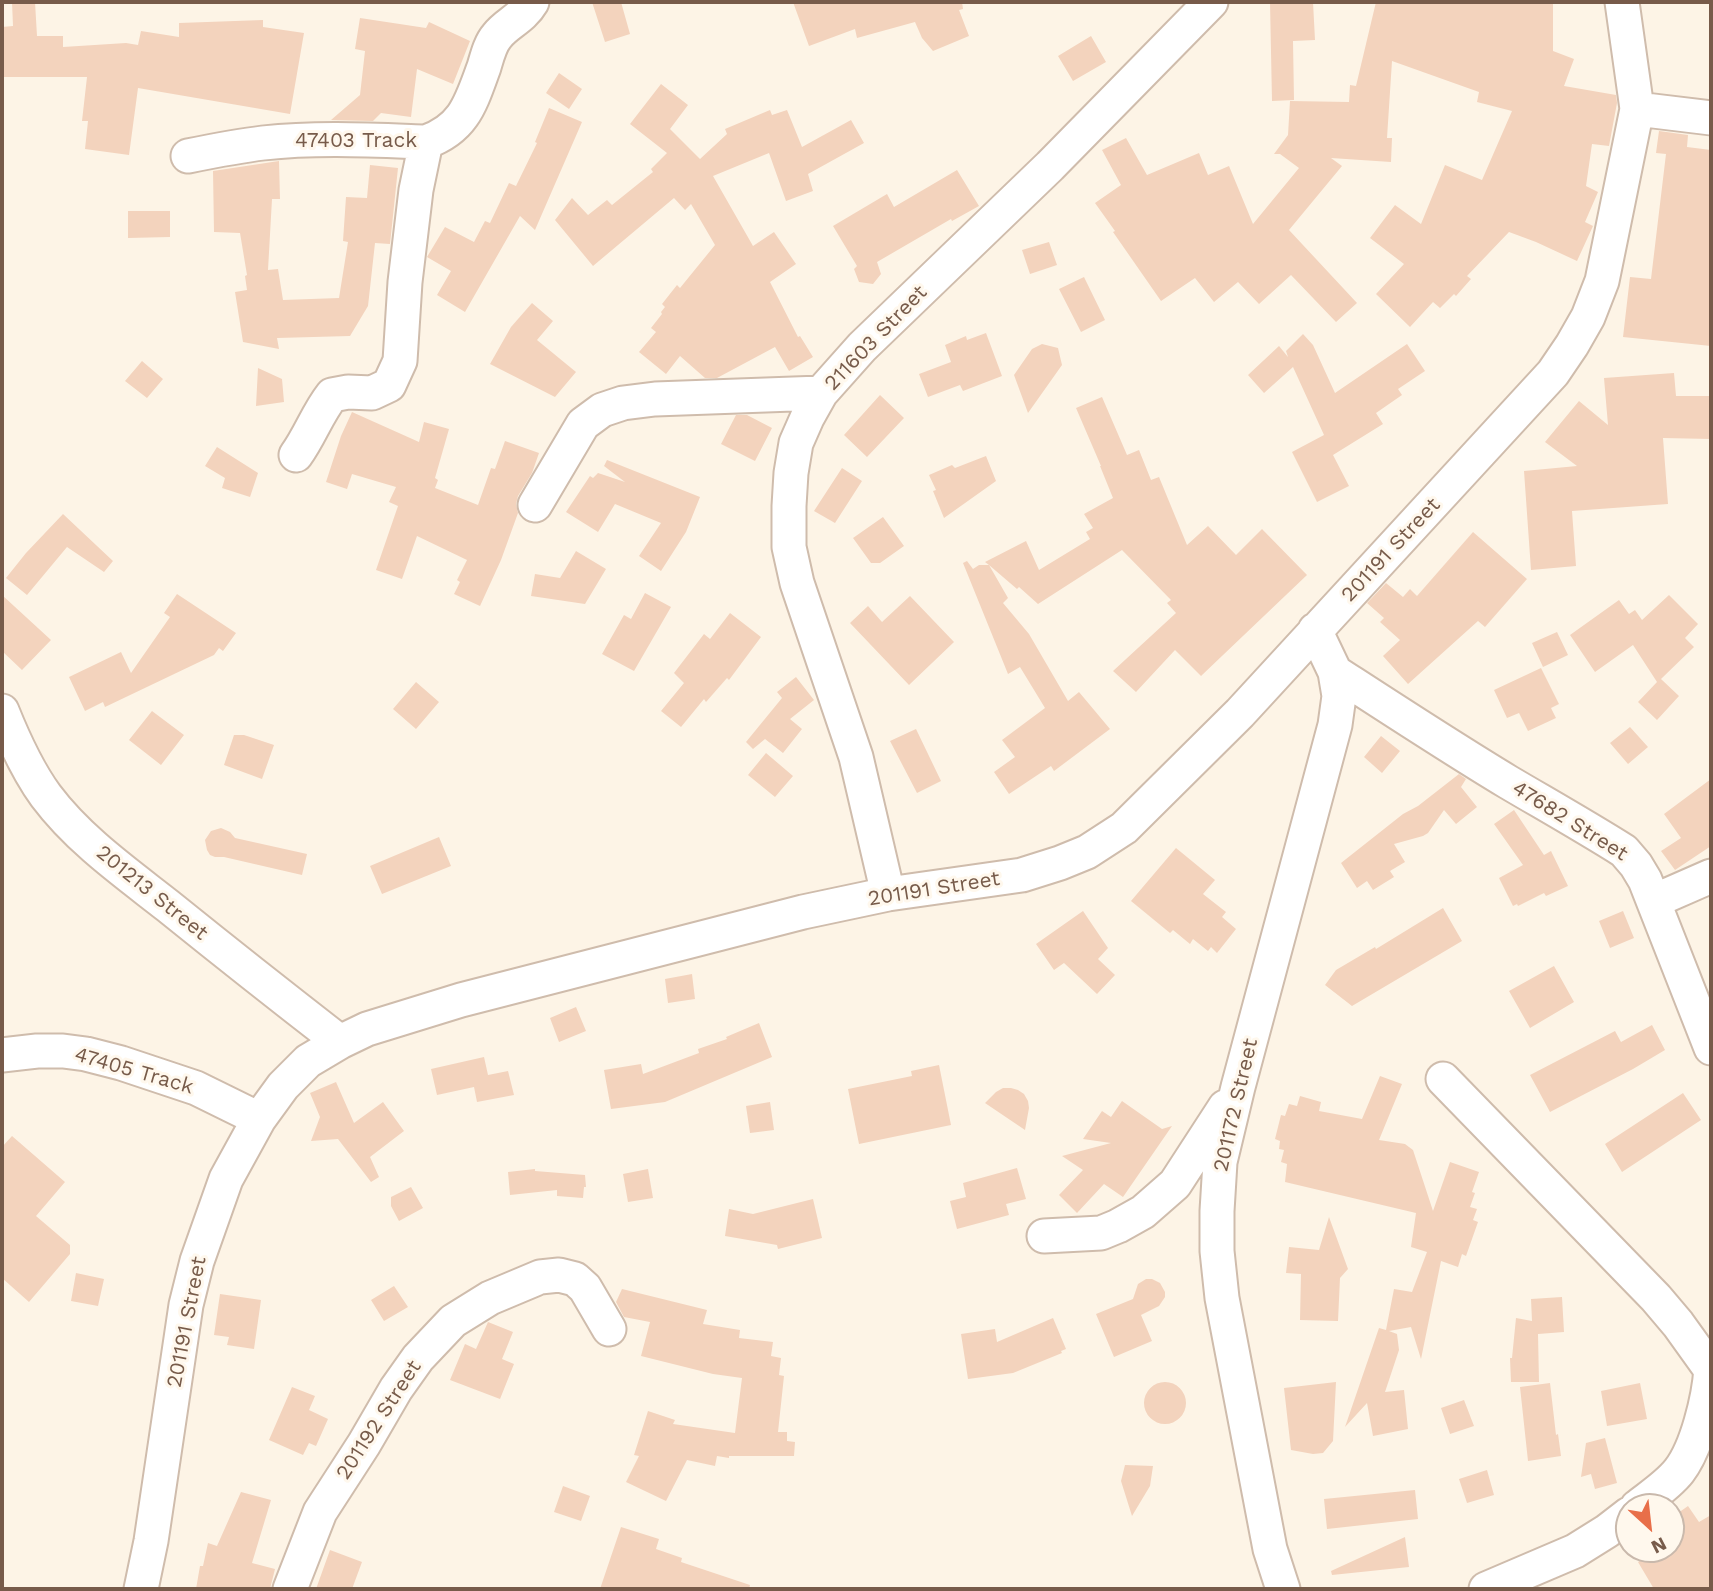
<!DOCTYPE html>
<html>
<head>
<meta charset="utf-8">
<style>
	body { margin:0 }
	#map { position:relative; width:1713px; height:1591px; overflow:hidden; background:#fdf4e6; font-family:"Work Sans",sans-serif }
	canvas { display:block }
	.frame { position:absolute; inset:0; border:4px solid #775b4a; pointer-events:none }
	.north { position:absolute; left:1615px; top:1493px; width:70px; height:70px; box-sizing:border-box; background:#fff8ed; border:2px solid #c9b9ac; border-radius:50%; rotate:153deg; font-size:19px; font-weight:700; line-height:28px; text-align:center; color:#775b4a }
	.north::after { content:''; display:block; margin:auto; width:24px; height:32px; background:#e86f49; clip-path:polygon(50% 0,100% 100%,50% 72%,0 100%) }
</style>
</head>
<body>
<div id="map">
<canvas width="1713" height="1591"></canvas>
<div class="frame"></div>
<div class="north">N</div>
</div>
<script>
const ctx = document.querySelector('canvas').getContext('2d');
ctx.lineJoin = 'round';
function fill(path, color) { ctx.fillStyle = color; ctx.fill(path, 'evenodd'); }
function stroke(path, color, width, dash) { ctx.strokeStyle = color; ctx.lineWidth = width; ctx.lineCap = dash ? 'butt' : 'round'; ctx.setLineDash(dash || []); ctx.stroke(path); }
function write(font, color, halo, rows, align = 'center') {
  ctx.font = font + ' "Work Sans",sans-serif'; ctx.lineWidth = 6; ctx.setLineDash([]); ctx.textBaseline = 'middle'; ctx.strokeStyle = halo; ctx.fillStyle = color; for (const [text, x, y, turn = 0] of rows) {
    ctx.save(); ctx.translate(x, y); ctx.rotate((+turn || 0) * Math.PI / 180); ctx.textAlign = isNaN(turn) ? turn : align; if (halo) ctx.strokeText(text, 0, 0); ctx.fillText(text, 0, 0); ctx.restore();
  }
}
const building = new Path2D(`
	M12,2H35L37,36H63V47L126,43L138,45L141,31L179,37V23L263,20V27L304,33L290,114L138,88L129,155L85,149L88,121H82L87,77H2V27L13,26Z
	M592,2H621L630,34L605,42Z
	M793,2H962L963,9L959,10L969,36L933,51L922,38L915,22L857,38L855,29L809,46Z
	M1270,2H1313L1315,40L1293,41L1294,100L1272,101Z
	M1376,2H1553V51L1574,59L1564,86L1616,95L1617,103L1609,146L1592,144L1586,186L1598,192L1585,222L1593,226L1577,261L1536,242L1509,232L1467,276L1471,279L1456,296L1454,294L1440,308L1433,302L1410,327L1376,294L1404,264L1370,238L1395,205L1421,224L1445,165L1482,180L1512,111L1477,102L1479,92L1392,61L1387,138H1392L1391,162L1331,158L1342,166L1289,230L1357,303L1336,322L1291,275L1259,304L1238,282L1214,302L1195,278L1161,301L1113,232L1115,231L1095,203L1121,185L1102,150L1126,138L1147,175L1199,153L1208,175L1229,166L1253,224L1299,168L1280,154H1274L1288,135L1290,101L1349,102L1350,85L1356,86Z
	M360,18L426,28L429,22L470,41L453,84L417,69L411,117L381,113L373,121L331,120L360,95L365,51L355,49Z
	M1091,36L1106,62L1073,81L1058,56Z
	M559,73L582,89L569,109L546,93Z
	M661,84L688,105L670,129L700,159L727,134L725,129L770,110L772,115L787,110L802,147L851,120L864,143L808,174L813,191L786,201L769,153L713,176L753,246L774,232L796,264L770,282L798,337L800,336L813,357L789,371L775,347L717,378H705L680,356L666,374L639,352L656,332L651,328L662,314L661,312L665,307L662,304L677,285L680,288L715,245L691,204L685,210L674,198L593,266L555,220L572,198L588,215L607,200L612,205L653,172L651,169L667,153L630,124Z
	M549,108L582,122L535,230L520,216L465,312L437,295L451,271L427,257L445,227L474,242L485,221L490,223L509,183L516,186L537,143L535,142Z
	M1659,131L1688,135L1687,147L1711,150V346L1623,337L1630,277L1651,279L1666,154L1656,153Z
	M279,161L280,199H272L268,270L278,269L283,300L339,298L348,242L343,241L346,197L367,198L370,165L398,168L390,244L375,243L368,306L350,336L277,338L279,349L243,342L235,292L247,290L245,276L247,275L240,233L214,232L213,171Z
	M957,170L979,206L952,221L951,219L877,262L881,274L873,284L859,282L854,269L857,266L833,226L887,194L894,207Z
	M128,211H170V237L128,238Z
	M1049,242L1057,265L1030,274L1022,250Z
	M1084,277L1105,320L1081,332L1059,289Z
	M532,303L553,321L537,340L576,372L555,397L490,364L511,327Z
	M986,333L1002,376L963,391L960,385L928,397L919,374L951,362L945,345L966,336L967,340Z
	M1303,334L1313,345L1335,393L1407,344L1425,371L1398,389L1402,395L1376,413L1383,424L1333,455L1349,486L1317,502L1292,452L1324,435L1293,367L1264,393L1248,375L1279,346L1288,357L1286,351Z
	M1042,344L1058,348L1062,365L1028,413L1014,375L1032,349Z
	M142,361L163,379L147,398L125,381Z
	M258,368L282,379L284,402L256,406Z
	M1674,373L1676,396H1711V439L1663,438L1668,504L1572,511L1576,566L1531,570L1524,471L1577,466L1545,442L1579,401L1608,425L1604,378Z
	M880,395L904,418L867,457L844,435Z
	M1102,397L1127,455L1139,450L1151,480L1159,477L1187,545L1208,526L1236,555L1262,529L1307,575L1201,676L1175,650L1136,692L1113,671L1176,613L1167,603L1171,600L1122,550L1038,604L1019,587L1017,589L989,565L1008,598L1003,603L1029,634L1068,701L1079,692L1110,729L1054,771L1051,766L1009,794L994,772L1015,757L1002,740L1045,708L1020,667L1008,674L963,563L967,561L973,569L979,565H989L985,562L1026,541L1039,570L1090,539L1086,532L1093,528L1084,514L1113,498L1100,466H1101L1076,408Z
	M352,412L419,442L424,422L449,429L435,478L438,480L435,488L478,505L491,468L495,469L505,441L539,453L532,473L518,496L516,504L518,513L501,560L480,606L454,594L460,582L457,580L467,560L417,536L402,579L376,570L398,506L389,502L396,487L352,474L347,489L326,482L341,436Z
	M736,415H747L772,428L755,461L721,444Z
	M217,447L258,473L250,497L222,488L225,478L205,466Z
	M986,456L996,481L944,518L933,491L936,490L929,475L952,465L955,468Z
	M607,460L700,497L686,532L661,571L639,556L661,523L615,504L598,532L566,512L590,476L593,478L598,473L625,482L604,466Z
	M842,468L862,481L835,523L814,511Z
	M63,514L113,561L104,572L67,547L27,595L6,578L26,553Z
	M883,517L904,546L880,563H871L853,538Z
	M1473,532L1527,579L1485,627L1478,621L1408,684L1383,656L1400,640L1380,622L1384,618L1367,603L1386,583L1403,597L1410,589L1417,596Z
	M576,551L606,569L585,604L531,596L535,574L560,578Z
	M645,593L671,607L634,671L602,654L624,615L631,619Z
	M177,594L236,633L223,651L219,648L214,655L105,707L103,702L85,711L69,677L121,652L131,673L170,617L164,613Z
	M2,595L51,640L22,670L2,651Z
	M1669,595L1698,624L1685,638L1694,647L1661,679L1679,696L1657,720L1638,702L1657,682L1633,645L1595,672L1570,635L1619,600L1629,614L1635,610L1642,620Z
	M910,596L954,642L909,685L850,623L868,606L882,622Z
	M730,613L761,637L729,680L727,678L706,702L704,699L681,727L661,711L684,683L674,673L704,634L710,639Z
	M1557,632L1568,655L1543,667L1532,643Z
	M1541,668L1559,704L1551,708L1556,718L1528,731L1519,713L1507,718L1494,690Z
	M796,677L814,700L790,719L802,729L783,753L765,739L753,749L746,742L782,698L777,692Z
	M416,682L439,702L416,729L393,709Z
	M152,711L184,735L161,765L129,740Z
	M1630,727L1648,747L1628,764L1610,743Z
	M916,729L941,781L917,793L890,741Z
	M234,735H244L274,745L262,779L224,765Z
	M1381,736L1400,751L1382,773L1364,757Z
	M766,753L793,776L775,797L748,775Z
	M1459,774L1466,779L1461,787L1477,807L1456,824L1444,810L1428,833L1423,836L1394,844L1405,862L1390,871L1394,877L1373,890L1367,881L1357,888L1341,863L1403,814L1418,806Z
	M1711,779V846L1675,870L1661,851L1681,838L1664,814Z
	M1514,810L1544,855L1551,851L1568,886L1546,896L1544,893L1518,906L1517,904L1513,906L1499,878L1523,865L1494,824Z
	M221,828L230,832L235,838L307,854L302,875L224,857H215L210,855L207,850L205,840L211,831Z
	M439,837L451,866L382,894L370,866Z
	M1176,848L1215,880L1203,894L1226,912L1222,917L1236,929L1217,953L1211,947L1208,951L1193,939L1190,944L1173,930L1170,933L1131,901Z
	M1443,908L1462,941L1352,1006L1325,985L1336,970L1375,947L1376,949Z
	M1083,911L1108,948L1098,959L1115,975L1097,994L1064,963L1054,970L1036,944Z
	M1623,911L1634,938L1610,948L1599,921Z
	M1554,966L1574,1002L1530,1028L1509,991Z
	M692,974L695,999L668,1003L665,979Z
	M576,1007L586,1031L559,1042L550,1018Z
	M759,1023L772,1057L665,1102L611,1109L604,1070L641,1064L643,1074L699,1053L698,1049L727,1039L726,1037Z
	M1652,1025L1665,1050L1633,1069L1550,1112L1530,1075L1615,1031L1621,1042Z
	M484,1057L488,1075L508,1071L514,1095L477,1102L474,1087L437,1095L431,1069Z
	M939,1065L951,1125L859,1144L848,1089L912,1076L911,1071Z
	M1380,1076L1402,1084L1379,1140L1405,1144L1413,1150L1433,1211L1450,1162L1479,1172L1472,1192L1475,1193L1470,1207L1477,1209L1473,1220L1478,1222L1466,1256L1462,1254L1458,1267L1441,1261L1421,1359L1411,1327L1389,1331L1397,1334L1399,1350L1385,1392L1404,1390L1408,1429L1373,1436L1367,1403L1345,1427L1379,1328L1386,1330L1394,1289L1412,1292L1427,1252L1411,1247L1416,1213L1285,1182L1287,1164L1281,1162L1284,1150L1279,1149L1280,1141L1275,1139L1281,1115L1285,1116L1289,1104L1297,1106L1300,1096L1321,1102L1319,1111L1362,1119Z
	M336,1082L354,1123L383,1102L404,1131L370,1157L379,1177L371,1182L338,1139L311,1141L320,1117L310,1093Z
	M1003,1088H1011L1018,1090L1024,1094L1028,1101L1029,1108L1025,1130L985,1103L996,1092Z
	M1683,1093L1701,1120L1622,1172L1605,1144Z
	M1122,1101L1162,1129L1172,1126L1123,1197L1104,1184L1077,1213L1059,1195L1083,1170L1062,1156L1111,1143L1083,1139L1102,1111L1111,1117Z
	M770,1102L774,1130L750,1133L746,1106Z
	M12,1136L65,1182L36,1216L70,1245V1254L29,1302L2,1278V1147Z
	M1017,1168L1026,1199L1006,1204L1009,1215L957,1229L950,1201L966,1197L963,1183Z
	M535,1169V1171L585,1175L586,1187H584L583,1198L557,1196V1190L510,1195L508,1172Z
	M648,1169L653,1198L628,1202L623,1174Z
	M411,1187L423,1208L399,1221L391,1206V1197Z
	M813,1199L822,1238L778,1249L777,1245L725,1236L729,1209L753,1214Z
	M1329,1217L1348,1269L1340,1278L1338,1321L1300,1320L1301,1274L1286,1273L1289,1247L1319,1250Z
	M76,1273L104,1279L98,1306L71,1301Z
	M1146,1279H1152L1160,1283L1165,1292V1297L1159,1306L1141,1315L1152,1341L1114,1357L1096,1314L1133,1299L1138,1284Z
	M394,1286L408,1307L384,1321L371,1300Z
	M622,1289L707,1310L703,1324L740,1330L739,1338L773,1342L771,1356L781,1358L779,1375L784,1376L778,1432H787V1441L795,1442L794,1456H729V1458L717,1456L715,1466L687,1460L666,1501L626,1482L639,1456L634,1455L648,1411L675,1420L673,1424L735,1433L742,1378L713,1374L641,1356L650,1322L624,1317L616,1302Z
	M220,1294L261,1300L254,1349L227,1345L229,1337L214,1335Z
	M1562,1297L1564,1332L1538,1334L1539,1382H1511L1510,1358H1512L1516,1318L1532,1321L1531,1299Z
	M1053,1318L1066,1349L1061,1351L1062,1353L1013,1373L968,1379L961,1334L995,1329L997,1342Z
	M488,1322L513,1332L502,1359L514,1364L500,1399L450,1380L465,1344L476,1349Z
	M1336,1382L1333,1441L1323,1453L1313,1454L1291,1450L1284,1388Z
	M1144 1403a21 21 0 1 1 42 0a21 21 0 1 1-42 0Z
	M1550,1383L1556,1435L1558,1434L1561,1456L1528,1461L1520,1387Z
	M1640,1383L1647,1419L1607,1426L1601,1391Z
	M292,1387L315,1396L309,1410L328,1419L316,1446L309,1443L303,1455L269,1440Z
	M1464,1400L1474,1426L1450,1434L1441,1408Z
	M1605,1438L1617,1483L1595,1489L1591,1474L1581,1477L1586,1443Z
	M1125,1465L1153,1466L1150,1486L1132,1516L1121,1481Z
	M1487,1470L1494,1495L1467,1503L1459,1479Z
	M563,1486L590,1496L581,1521L554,1512Z
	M1415,1490L1418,1519L1327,1529L1324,1499Z
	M241,1492L271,1500L252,1563L275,1569L270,1589H196L200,1566H203L208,1543L217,1546Z
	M1688,1506L1699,1522L1711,1515V1589H1654L1638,1562L1660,1549H1671V1518Z
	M621,1527L659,1539L656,1549L682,1558L681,1562L750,1585L749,1589H600Z
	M1405,1537L1409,1567L1332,1575L1331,1571Z
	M330,1550L362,1562L352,1589H316Z`);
const street = new Path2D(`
	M1637,109L1711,118
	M188,156C213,151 238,146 263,143C317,137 372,140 426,142C465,128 471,102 484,67C487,57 490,44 497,36C507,23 522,19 532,2
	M296,455C310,436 317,414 332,395L348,392L372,393L389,385L400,361L405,282L416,190L426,142
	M535,505L583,424L602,410L623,403L655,399L821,393
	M1335,672C1392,709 1450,747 1508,782C1547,805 1586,827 1624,851L1636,865L1645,880L1711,1048
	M2,711C14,741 27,770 46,796C79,840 126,873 168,906C225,952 282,997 340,1042
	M888,894L856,757L797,583L789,547V506L791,473L796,443L807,418L821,393L862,347L1050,166L1211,2
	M1654,901L1711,876
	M2,1055L37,1051H63L86,1054L121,1063L196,1088L259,1119
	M1443,1079L1656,1298L1678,1324L1711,1370
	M1044,1236L1101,1233L1118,1226L1143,1212L1175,1184L1225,1107
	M1637,1507C1651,1496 1668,1485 1679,1471C1697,1448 1709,1398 1711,1368
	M141,1589L151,1541L186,1305L197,1261L226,1179L259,1119L283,1086L308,1061L340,1042L367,1029L461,1000L803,912L888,894L1022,875L1060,863L1087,852L1124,828L1240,713L1553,373L1572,345L1588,317L1602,281L1637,109L1622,2
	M290,1589L320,1512L364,1444L396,1389L418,1358L453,1321L490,1298L540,1277L559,1275L575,1279L585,1288L609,1329
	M1283,1589L1270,1549L1222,1298L1217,1251V1211L1220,1162L1238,1087L1335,725L1339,696L1335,672L1315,630
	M1486,1589L1575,1551L1607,1531L1629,1514`);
const streetNames = [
	["47403 Track",356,141],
	["211603 Street",876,338,-46],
	["201191 Street",1391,550,-47],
	["47682 Street",1570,821,32],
	["201191 Street",934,889,-9],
	["201213 Street",152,893,39],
	["47405 Track",134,1071,16],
	["201172 Street",1236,1105,-77],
	["201191 Street",187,1322,-79],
	["201192 Street",379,1420,-57]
];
fill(building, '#f3d3bd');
stroke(street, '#cfbcac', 37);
stroke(street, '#fff', 33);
write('21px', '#775b4a', '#fff8ed', streetNames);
</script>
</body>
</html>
